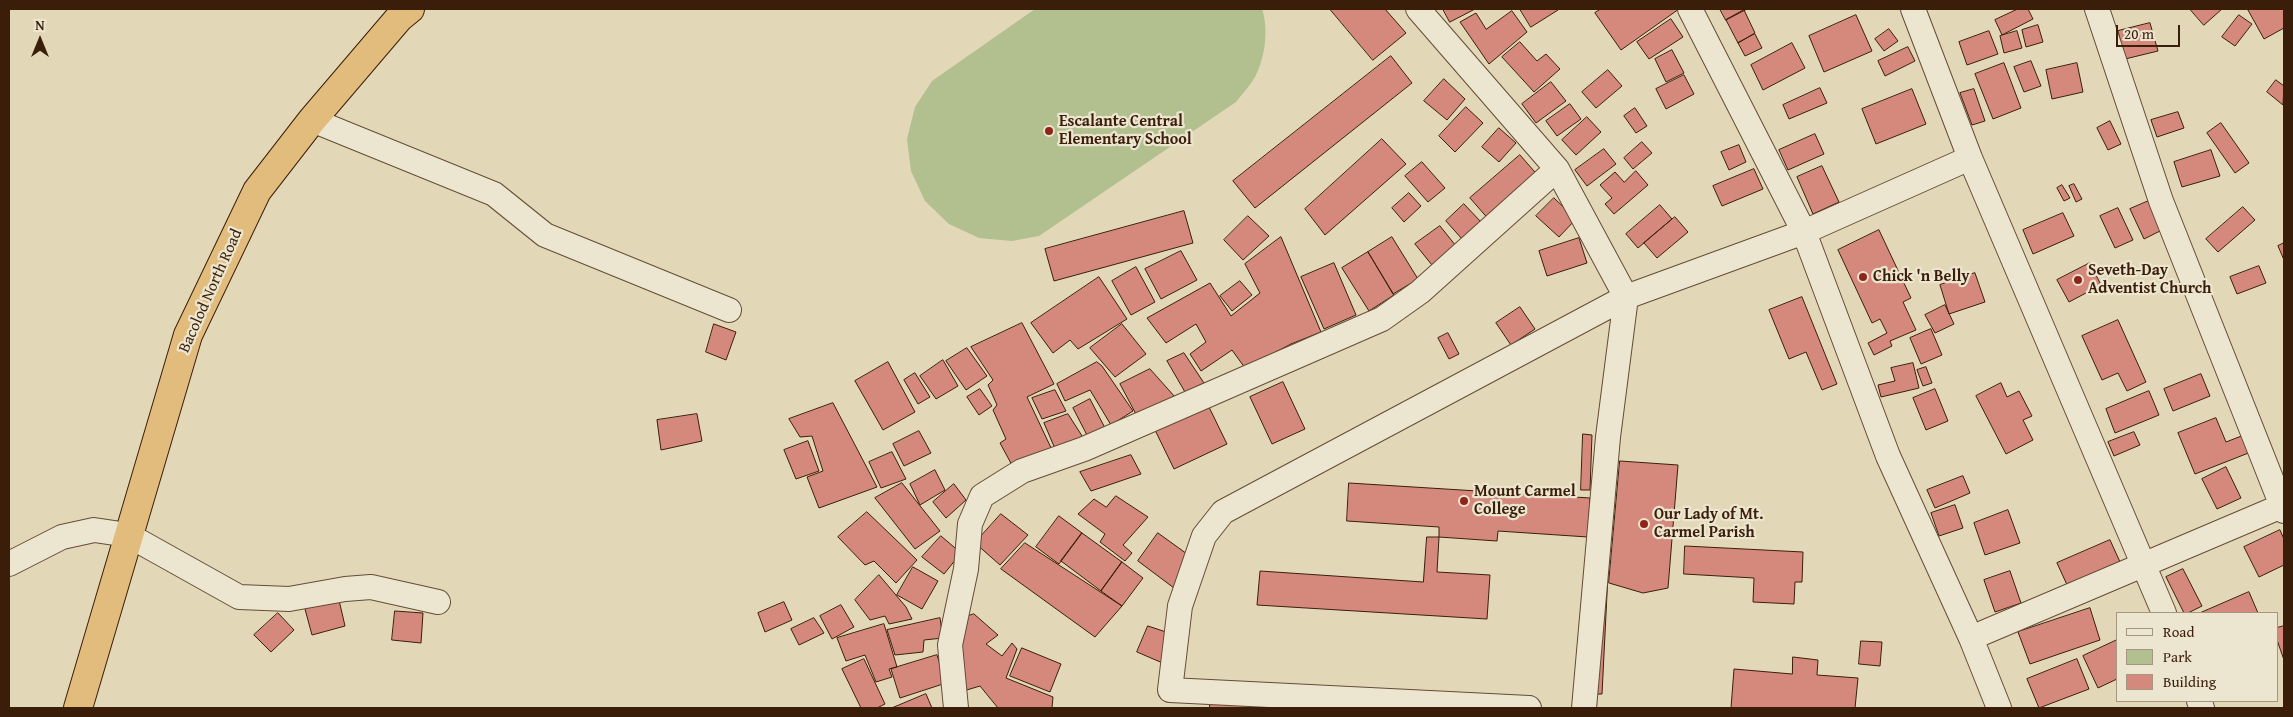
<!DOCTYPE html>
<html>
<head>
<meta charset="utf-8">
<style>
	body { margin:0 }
	#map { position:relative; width:2293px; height:717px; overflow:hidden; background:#e2d8b8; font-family:"Gentium Book Plus",serif }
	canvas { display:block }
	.frame { position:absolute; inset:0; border:10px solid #3b1e09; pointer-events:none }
	.legend { position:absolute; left:2116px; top:612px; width:162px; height:90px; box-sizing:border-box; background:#ece6d1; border:1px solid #a59681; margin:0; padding:6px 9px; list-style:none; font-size:15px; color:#3b1e09 }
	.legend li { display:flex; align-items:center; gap:10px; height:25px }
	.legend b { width:25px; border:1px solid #a59681 }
	.north { position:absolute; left:15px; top:15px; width:50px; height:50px; -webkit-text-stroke:4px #ece6d1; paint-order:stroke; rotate:0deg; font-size:14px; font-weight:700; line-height:20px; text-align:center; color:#3b1e09 }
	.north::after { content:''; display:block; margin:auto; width:18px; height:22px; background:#3b1e09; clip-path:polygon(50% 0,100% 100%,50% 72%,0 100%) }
	.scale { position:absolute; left:2116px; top:25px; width:64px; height:22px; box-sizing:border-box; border:2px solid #3b1e09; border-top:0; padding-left:6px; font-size:15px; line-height:18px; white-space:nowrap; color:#3b1e09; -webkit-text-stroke:4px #ece6d1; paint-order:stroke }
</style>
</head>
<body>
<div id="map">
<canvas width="2293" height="717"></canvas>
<div class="frame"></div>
<ul class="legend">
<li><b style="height:6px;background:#ece6d1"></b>Road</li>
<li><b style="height:14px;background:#b2bf8f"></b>Park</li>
<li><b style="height:14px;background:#d5897d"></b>Building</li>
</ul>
<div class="north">N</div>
<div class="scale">20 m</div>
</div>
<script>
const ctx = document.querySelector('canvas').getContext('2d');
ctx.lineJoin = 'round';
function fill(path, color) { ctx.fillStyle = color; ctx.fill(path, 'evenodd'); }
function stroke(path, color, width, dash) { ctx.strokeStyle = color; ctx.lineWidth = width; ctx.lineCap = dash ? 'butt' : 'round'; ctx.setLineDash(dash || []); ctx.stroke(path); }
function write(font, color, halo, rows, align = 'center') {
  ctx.font = font + ' "Gentium Book Plus",serif'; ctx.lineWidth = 4.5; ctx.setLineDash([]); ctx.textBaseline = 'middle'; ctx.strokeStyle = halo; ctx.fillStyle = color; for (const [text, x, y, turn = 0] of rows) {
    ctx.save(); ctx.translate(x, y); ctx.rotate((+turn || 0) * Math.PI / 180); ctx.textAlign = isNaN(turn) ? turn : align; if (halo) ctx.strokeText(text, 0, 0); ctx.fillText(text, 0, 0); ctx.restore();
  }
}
const green = new Path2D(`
	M1035,9H1262C1269,30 1265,58 1255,77C1250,86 1242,94 1236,102L1039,236L1012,241L979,238L949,224L925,201L911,171L907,139L915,107L932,81Z`);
const building = new Path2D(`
	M1330,9H1385L1406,33L1373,60Z
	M1443,9H1475L1450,22Z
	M1520,9H1557L1558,10L1531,27Z
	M1601,9H1679L1621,50L1595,13Z
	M1720,9H1747L1726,20Z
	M2018,9H2028L2033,19L2002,35L1995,20Z
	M2190,9H2222L2204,25Z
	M2251,9H2284V28L2264,39L2248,10Z
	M1744,10L1755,33L1738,43L1726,20Z
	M1512,11L1527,32L1489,64L1460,22L1476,13L1486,29Z
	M1856,15L1872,51L1824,72L1809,36Z
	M2239,15L2252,24L2235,46L2222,37Z
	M1671,19L1683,37L1649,59L1637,42Z
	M2150,23L2158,51L2125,59L2118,31Z
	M2038,25L2043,42L2026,47L2022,30Z
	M1889,29L1898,41L1884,51L1875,39Z
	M1989,31L1998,54L1967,65L1959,42Z
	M2017,31L2022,48L2004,53L2000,36Z
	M1755,34L1762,48L1745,56L1738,43Z
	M1520,42L1537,61L1546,54L1560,69L1534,92L1502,57Z
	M1792,43L1805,68L1763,90L1751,65Z
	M1908,47L1915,61L1885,76L1878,61Z
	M1672,50L1684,73L1666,82L1655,59Z
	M1391,56L1412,83L1255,208L1233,181Z
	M2031,61L2041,86L2024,92L2014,67Z
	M2004,63L2021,108L1993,119L1975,74Z
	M2077,63L2083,92L2052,99L2046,70Z
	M1608,70L1622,86L1596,108L1582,92Z
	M1684,75L1694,94L1666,109L1656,89Z
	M1444,79L1465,99L1447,120L1424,101Z
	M2276,80L2284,86L2283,105L2267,92Z
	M1551,82L1566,101L1536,123L1522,104Z
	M1820,88L1827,103L1789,119L1783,105Z
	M1912,89L1926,124L1876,144L1862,109Z
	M1974,89L1985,121L1972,125L1960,93Z
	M1570,104L1581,119L1557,136L1546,121Z
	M1466,107L1483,123L1455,152L1439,136Z
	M1635,108L1647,126L1636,133L1624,116Z
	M2178,112L2184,128L2157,137L2151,120Z
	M1587,117L1601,132L1576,155L1562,140Z
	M2110,121L2121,144L2108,150L2097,128Z
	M2221,123L2249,163L2235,173L2207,133Z
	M1499,128L1516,143L1499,162L1482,147Z
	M1815,134L1824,154L1788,170L1779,150Z
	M1382,139L1406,164L1325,235L1305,209Z
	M1642,142L1652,153L1633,169L1624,158Z
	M1739,145L1746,162L1729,170L1721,152Z
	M1604,149L1616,164L1587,186L1575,170Z
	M2211,150L2220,176L2182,187L2174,162Z
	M1520,155L1541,179L1491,222L1470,198Z
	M1422,162L1445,188L1428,202L1405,176Z
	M1822,166L1839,202L1813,214L1797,177Z
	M1754,169L1763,189L1722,206L1713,186Z
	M1636,171L1648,185L1614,214L1605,204L1612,198L1600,185L1615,172L1624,182Z
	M2074,184L2082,199L2076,202L2069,186Z
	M2062,185L2070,198L2064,201L2057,188Z
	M1409,193L1421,206L1404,222L1392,208Z
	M1554,198L1576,219L1559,237L1536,216Z
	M2151,200L2164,229L2144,239L2130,209Z
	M1464,204L1481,222L1462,239L1446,221Z
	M1660,205L1672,219L1638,248L1626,234Z
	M2243,207L2255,220L2218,252L2206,239Z
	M2118,208L2133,240L2115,248L2100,216Z
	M1184,211L1193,243L1054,281L1045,249Z
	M2063,213L2074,236L2033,254L2023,230Z
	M1248,216L1269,236L1243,260L1224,240Z
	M1675,217L1688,232L1657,258L1644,243Z
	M1440,226L1460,251L1436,270L1415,244Z
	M1879,230L1911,298L1903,302L1916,330L1890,341L1892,346L1874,355L1868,343L1887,333L1880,319L1872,323L1838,250Z
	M1281,237L1321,332L1291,344L1245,368L1232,350L1201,371L1190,354L1206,342L1196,324L1166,343L1147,318L1210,283L1231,316L1260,293L1245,264Z
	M1392,237L1418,279L1393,294L1368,252Z
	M1579,238L1587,263L1547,276L1539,251Z
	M2284,243V260L2278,246Z
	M1181,251L1197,280L1161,299L1145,269Z
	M1368,252L1394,295L1369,311L1342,268Z
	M1334,263L1356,315L1324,329L1301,277Z
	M2090,263L2101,285L2069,302L2057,280Z
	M2259,266L2266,283L2237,294L2230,277Z
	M1136,267L1155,302L1131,315L1112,281Z
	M1975,273L1985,302L1949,314L1940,285Z
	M1099,277L1127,319L1078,349L1070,340L1053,353L1031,323Z
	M1240,281L1252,295L1232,311L1220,296Z
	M1802,297L1837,384L1822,390L1806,352L1789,359L1769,310Z
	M1945,305L1954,324L1935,333L1925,315Z
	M1520,307L1535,329L1511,345L1496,323Z
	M2118,320L2146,382L2127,391L2118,373L2102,380L2082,336Z
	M1022,323L1054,384L1027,397L1053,452L1013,467L1000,443L1006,439L993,410L997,405L988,385L993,380L971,347Z
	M714,324L736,332L726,360L706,352Z
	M1122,324L1146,354L1115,377L1090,348Z
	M1931,329L1942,355L1921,364L1910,338Z
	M1448,333L1459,354L1449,359L1438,338Z
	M967,348L987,376L966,390L946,361Z
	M1184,353L1204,383L1185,392L1167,361Z
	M943,360L958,386L936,399L920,376Z
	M888,362L915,412L883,430L855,381Z
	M1097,362L1102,366L1133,411L1111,425L1090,390L1065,401L1057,384Z
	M1913,363L1919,388L1881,397L1878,385L1895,381L1891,368Z
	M1926,367L1932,383L1923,386L1917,370Z
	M1150,369L1175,397L1138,418L1120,384Z
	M915,373L930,397L918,404L904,380Z
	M2201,374L2210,396L2173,411L2164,389Z
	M1283,382L1305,429L1272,444L1250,397Z
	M2001,383L2007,397L2019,391L2032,416L2023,420L2033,440L2006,454L1976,396Z
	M980,389L992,406L979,415L967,397Z
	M1935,389L1948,421L1926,430L1913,398Z
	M1055,390L1066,411L1042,419L1032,398Z
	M2149,391L2159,415L2115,433L2106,409Z
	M1090,399L1105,428L1088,437L1073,408Z
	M833,403L877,487L819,508L807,477L823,471L812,436L800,437L789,419Z
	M1208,405L1227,444L1174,469L1155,430Z
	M697,414L702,441L661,450L657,420Z
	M1068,414L1084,439L1056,451L1044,423Z
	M2216,418L2226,442L2244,435L2251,452L2195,474L2178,433Z
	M919,431L931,453L904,466L893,444Z
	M2134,432L2140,445L2114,456L2108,442Z
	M1583,434L1592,435L1590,490H1581Z
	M808,441L819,471L796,479L784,450Z
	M892,452L906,479L881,488L869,462Z
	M1131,455L1141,474L1091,491L1080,472Z
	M1620,461L1678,465L1668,588L1643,593L1609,583Z
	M2226,467L2241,498L2217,509L2202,479Z
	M935,470L945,490L920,505L910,484Z
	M1963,476L1970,493L1935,508L1927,490Z
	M902,483L940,531L915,549L875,498Z
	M1349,483L1590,498L1588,537L1498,531L1497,541L1439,537V527L1347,521Z
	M954,484L966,500L946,518L933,502Z
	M1116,496L1148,517L1123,545L1132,553L1125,561L1100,542L1105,534L1078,514L1094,499L1106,507Z
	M1955,505L1963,528L1939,536L1931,513Z
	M2008,510L2020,543L1985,555L1974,523Z
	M867,512L917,560L896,583L874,561L865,565L838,537Z
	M1001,514L1028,535L1000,565L975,543Z
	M1059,516L1082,533L1059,564L1036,547Z
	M2280,530L2284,539V565L2259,577L2244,547Z
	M1082,533L1122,562L1101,591L1061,561Z
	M1158,533L1194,559L1174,588L1138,561Z
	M941,536L961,553L944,574L922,557Z
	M1427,537H1439L1437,572L1490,575L1487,619L1257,605L1260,571L1423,582Z
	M2110,540L2121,564L2068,587L2057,563Z
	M1025,543L1122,606L1095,637L1001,569Z
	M1685,546L1803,552L1802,582H1795L1794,604L1753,602L1754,578L1684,574Z
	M1609,554L1602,694H1591Z
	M1122,562L1143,578L1122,606L1101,591Z
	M913,567L938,581L922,609L897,595Z
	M2183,569L2202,606L2188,613H2184L2166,577Z
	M2010,571L2021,603L1995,612L1984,580Z
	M879,575L906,607L912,619L889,624L885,616L870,620L855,600Z
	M2249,592L2258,613H2200Z
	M339,600L345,626L312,635L305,609Z
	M784,602L792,620L765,632L758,613Z
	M841,605L854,627L832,639L820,616Z
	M2090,608L2100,640L2030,664L2018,632Z
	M395,611L423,613L421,643L392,640Z
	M278,613L294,630L271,652L254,635Z
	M974,614L998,635L986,644L1002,656L1012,643L1017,649L1006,678L1053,697L1052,708H998L980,686L960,692L963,618Z
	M814,618L824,633L799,645L791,629Z
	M940,618L943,638L924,640L923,652L895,655L887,630Z
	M884,624L897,667L889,669L892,677L876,682L865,655L846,661L837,638Z
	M1148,626L1175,635L1165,664L1137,652Z
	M2284,626V660L2277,640V628Z
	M2117,640V679L2098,688L2083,656Z
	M1861,641L1882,642L1880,666L1859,664Z
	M1022,648L1061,664L1050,692L1010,676Z
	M937,655L946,683L900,698L891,669Z
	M1793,657L1818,660L1817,675L1858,678L1855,708H1731L1734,669L1792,674Z
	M864,659L885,704L877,708H861L842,669Z
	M2077,659L2089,689L2039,708L2027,679Z
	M926,694L932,708H892Z
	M1210,704L1307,708H1210Z`);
const minor = new Path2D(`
	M1418,9L1557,169L1626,297L1608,437L1584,708
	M1690,9L1804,232L1888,456L1971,638L1999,708
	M1913,9L1970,158L2164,613
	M2097,9L2161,201L2284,511
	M312,120L494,194L545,235L729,310
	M9,564L62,537L94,530L128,535L239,597L289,599L345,589L371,587L438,602
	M1971,638L2284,505
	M2199,701L2202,708
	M956,708L950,645L966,569L970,524L982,496L1022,471L1084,449L1382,319L1420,292L1557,169
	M1529,708L1170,690L1180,606L1204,536L1223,512L1626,297L1804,232L1970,158`);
const highway = new Path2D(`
	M78,708L188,335L257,191L312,120L399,18L410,9`);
const markers = [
	[1049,131,5,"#8f2418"],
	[1863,277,5,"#8f2418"],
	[2078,280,5,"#8f2418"],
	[1464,501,5,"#8f2418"],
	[1644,524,5,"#8f2418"]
];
const poiNames = [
	["Escalante Central",1059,122],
	["Elementary School",1059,140],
	["Seveth-Day",2088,271],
	["Adventist Church",2088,289],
	["Chick 'n Belly",1873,277],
	["Mount Carmel",1474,492],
	["College",1474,510],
	["Our Lady of Mt.",1654,515],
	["Carmel Parish",1654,533]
];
const streetNames = [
	["Bacolod North Road",211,291,-66]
];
fill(green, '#b2bf8f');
fill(building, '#d5897d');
stroke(building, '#3b1e09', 1);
stroke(minor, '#654c35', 26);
stroke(highway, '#3b1e09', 30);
stroke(minor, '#ece6d1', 24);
stroke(highway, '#e1bc7c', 28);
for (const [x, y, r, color] of markers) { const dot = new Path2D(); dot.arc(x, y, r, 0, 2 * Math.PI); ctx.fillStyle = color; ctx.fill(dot); stroke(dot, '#ece6d1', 2); }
write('bold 16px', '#3b1e09', '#ece6d1', poiNames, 'left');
write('16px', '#3b1e09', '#ece6d1', streetNames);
</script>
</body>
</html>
